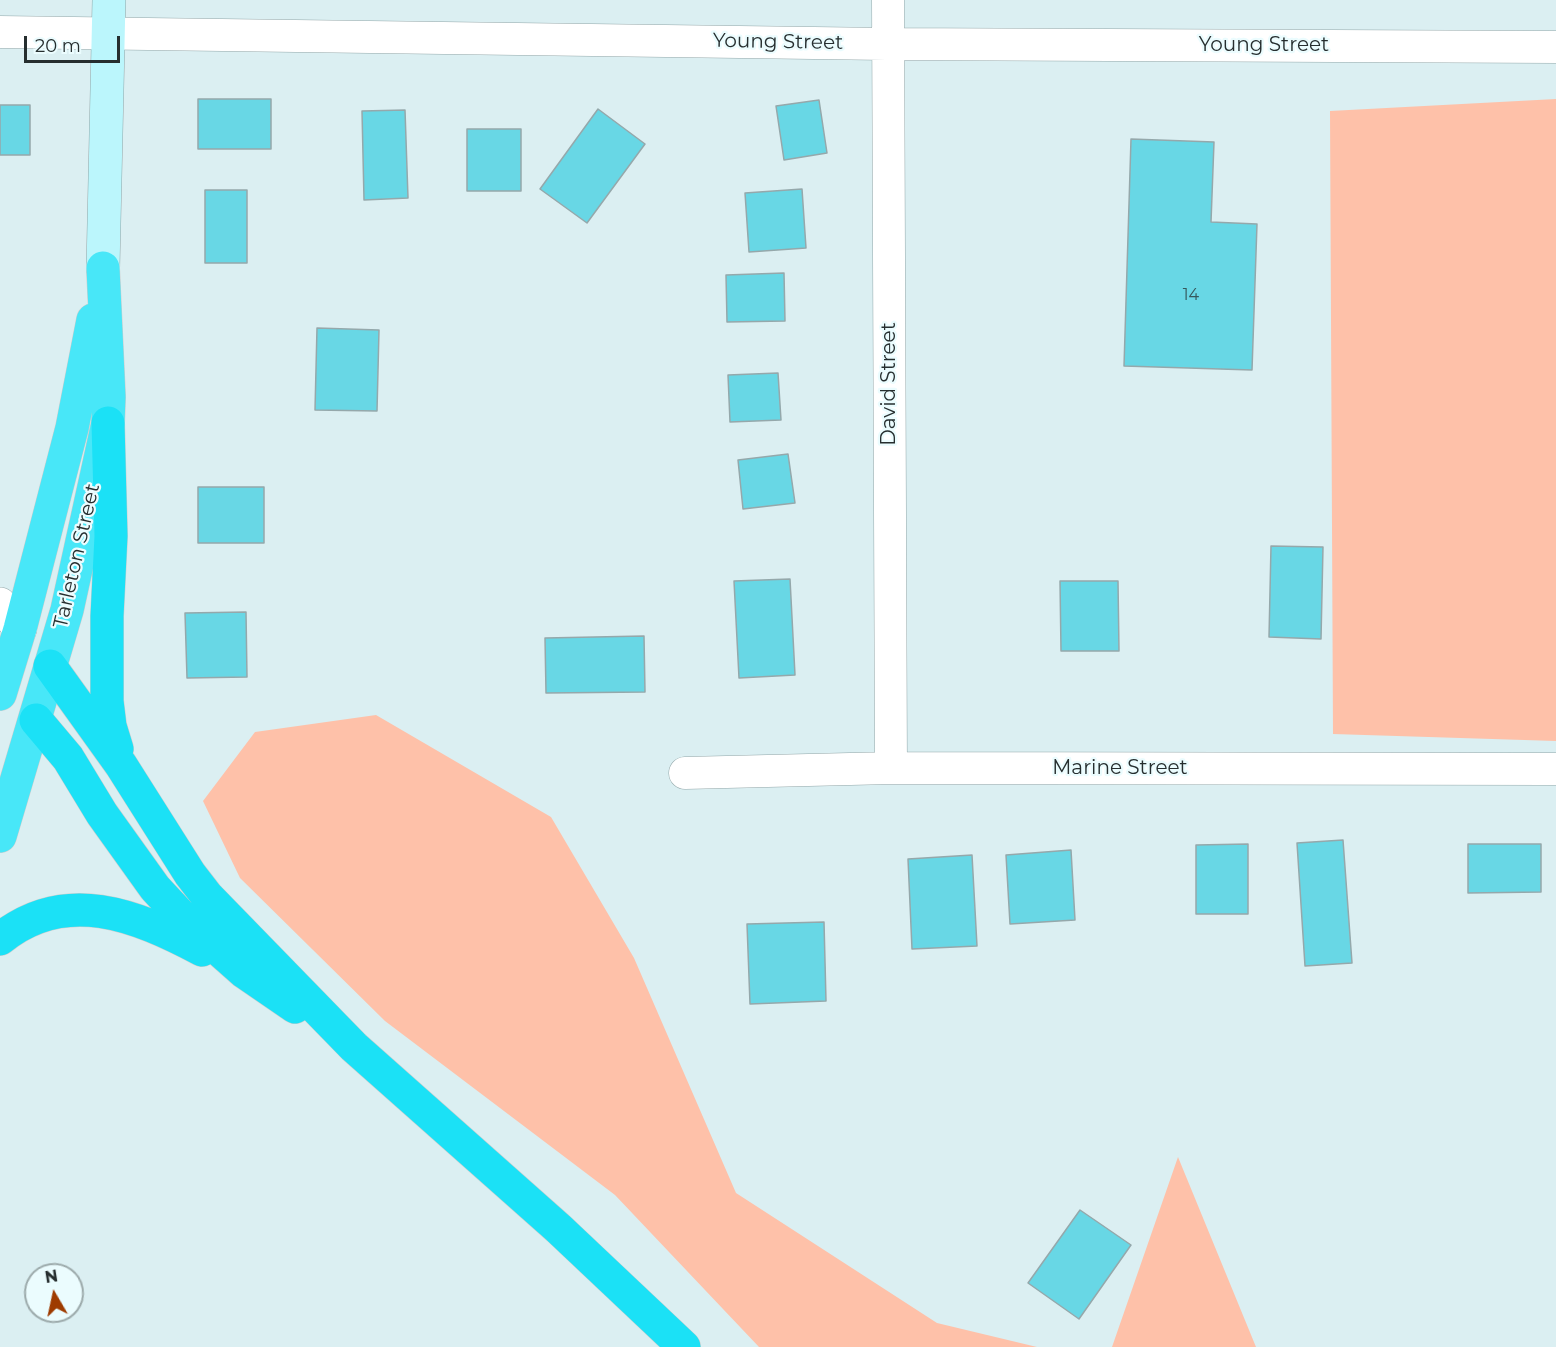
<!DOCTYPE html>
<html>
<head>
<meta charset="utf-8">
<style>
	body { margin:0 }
	#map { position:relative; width:1556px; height:1347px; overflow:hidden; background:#dbeff2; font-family:Montserrat,sans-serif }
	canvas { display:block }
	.north { position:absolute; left:24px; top:1263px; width:60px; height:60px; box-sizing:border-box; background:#ebfcfe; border:2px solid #9caaab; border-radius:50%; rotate:351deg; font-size:16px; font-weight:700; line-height:24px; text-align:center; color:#262e2f }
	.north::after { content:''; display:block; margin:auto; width:21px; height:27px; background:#9e3b00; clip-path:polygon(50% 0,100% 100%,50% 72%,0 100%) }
	.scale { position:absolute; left:24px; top:36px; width:96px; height:27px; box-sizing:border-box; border:3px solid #262e2f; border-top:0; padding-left:8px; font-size:18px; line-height:21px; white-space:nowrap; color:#262e2f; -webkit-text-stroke:4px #ebfcfe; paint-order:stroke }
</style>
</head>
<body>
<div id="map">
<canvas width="1556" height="1347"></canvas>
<div class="north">N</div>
<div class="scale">20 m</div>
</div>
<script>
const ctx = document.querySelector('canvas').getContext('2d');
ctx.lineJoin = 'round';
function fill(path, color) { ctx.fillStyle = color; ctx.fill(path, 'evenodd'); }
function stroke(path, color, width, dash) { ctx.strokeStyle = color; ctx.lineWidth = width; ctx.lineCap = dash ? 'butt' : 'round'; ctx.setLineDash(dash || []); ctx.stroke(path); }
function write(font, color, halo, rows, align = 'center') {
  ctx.font = font + ' Montserrat,sans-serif'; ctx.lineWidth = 4.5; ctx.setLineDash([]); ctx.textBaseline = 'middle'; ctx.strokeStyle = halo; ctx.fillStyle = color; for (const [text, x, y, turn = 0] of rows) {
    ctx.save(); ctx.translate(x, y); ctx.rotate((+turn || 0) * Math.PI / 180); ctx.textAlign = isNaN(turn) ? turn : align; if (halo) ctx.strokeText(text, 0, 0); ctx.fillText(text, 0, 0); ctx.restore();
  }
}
const green = new Path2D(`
	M1556,99V741L1333,734L1330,111Z
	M376,715L551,817L634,958L736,1193L937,1323L1037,1347H759L615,1195L385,1021L240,878L203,801L255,732Z
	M1178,1157L1256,1347H1112Z`);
const building = new Path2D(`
	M198,99H271V149H198Z
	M819,100L827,153L784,160L776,106Z
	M0,105H30V155H0Z
	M598,109L645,144L587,223L540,189Z
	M405,110L408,198L364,200L362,111Z
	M467,129H521V191H467Z
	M1131,139L1214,142L1211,222L1257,224L1252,370L1124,366Z
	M802,189L806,248L749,252L745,193Z
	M205,190H247V263H205Z
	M784,273L785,321L727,322L726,275Z
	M317,328L379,330L377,411L315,410Z
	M778,373L781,420L730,422L728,375Z
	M788,454L795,503L743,509L738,460Z
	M198,487H264V543H198Z
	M1271,546L1323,547L1321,639L1269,637Z
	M790,579L795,675L739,678L734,581Z
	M1060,581H1118L1119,651H1061Z
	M246,612L247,677L187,678L185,613Z
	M644,636L645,692L546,693L545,638Z
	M1343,840L1352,963L1305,966L1297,843Z
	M1248,844V914H1196V845Z
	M1468,844H1541V892L1468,893Z
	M1071,850L1075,920L1010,924L1006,855Z
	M972,855L977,946L912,949L908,859Z
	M824,922L826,1001L750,1004L747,924Z
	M1080,1210L1131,1245L1079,1319L1028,1283Z`);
const minor = new Path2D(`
	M888,0L891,768
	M0,32L887,44L1556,47
	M685,773L891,768L1556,769`);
const tertiary = new Path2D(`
	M0,604L20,629`);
const secondary = new Path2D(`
	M103,268L109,0`);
const trunk = new Path2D(`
	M0,694L20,629L72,428L93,320
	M0,836L67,610L108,423L109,397L103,268`);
const motorway = new Path2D(`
	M108,423L111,536L107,616V701L110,726L117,749
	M50,666L121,765L190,874L207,896L354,1047L558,1228L684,1347
	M36,720L68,758L102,814L155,888L183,918L244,972L295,1007
	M0,939C65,886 136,915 202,950`);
const numberNames = [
	["14",1191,295]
];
const streetNames = [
	["Young Street",778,42,1],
	["Young Street",1264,45],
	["David Street",889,384,-90],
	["Tarleton Street",77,556,-77],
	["Marine Street",1120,768]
];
fill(green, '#fec1a9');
fill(building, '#68d7e5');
stroke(building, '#95a8ab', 1.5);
stroke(minor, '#93a7a9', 33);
stroke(tertiary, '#93a7a9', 34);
stroke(secondary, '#93a7a9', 34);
stroke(trunk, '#cbcdcd', 34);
stroke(motorway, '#cbcdcd', 34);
stroke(minor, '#fff', 32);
stroke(tertiary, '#fff', 33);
stroke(secondary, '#bbf6fc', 33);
stroke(trunk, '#48e7f8', 33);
stroke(motorway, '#1be1f6', 33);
write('16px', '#36585c', null, numberNames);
write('20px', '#262e2f', '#ebfcfe', streetNames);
</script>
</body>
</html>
